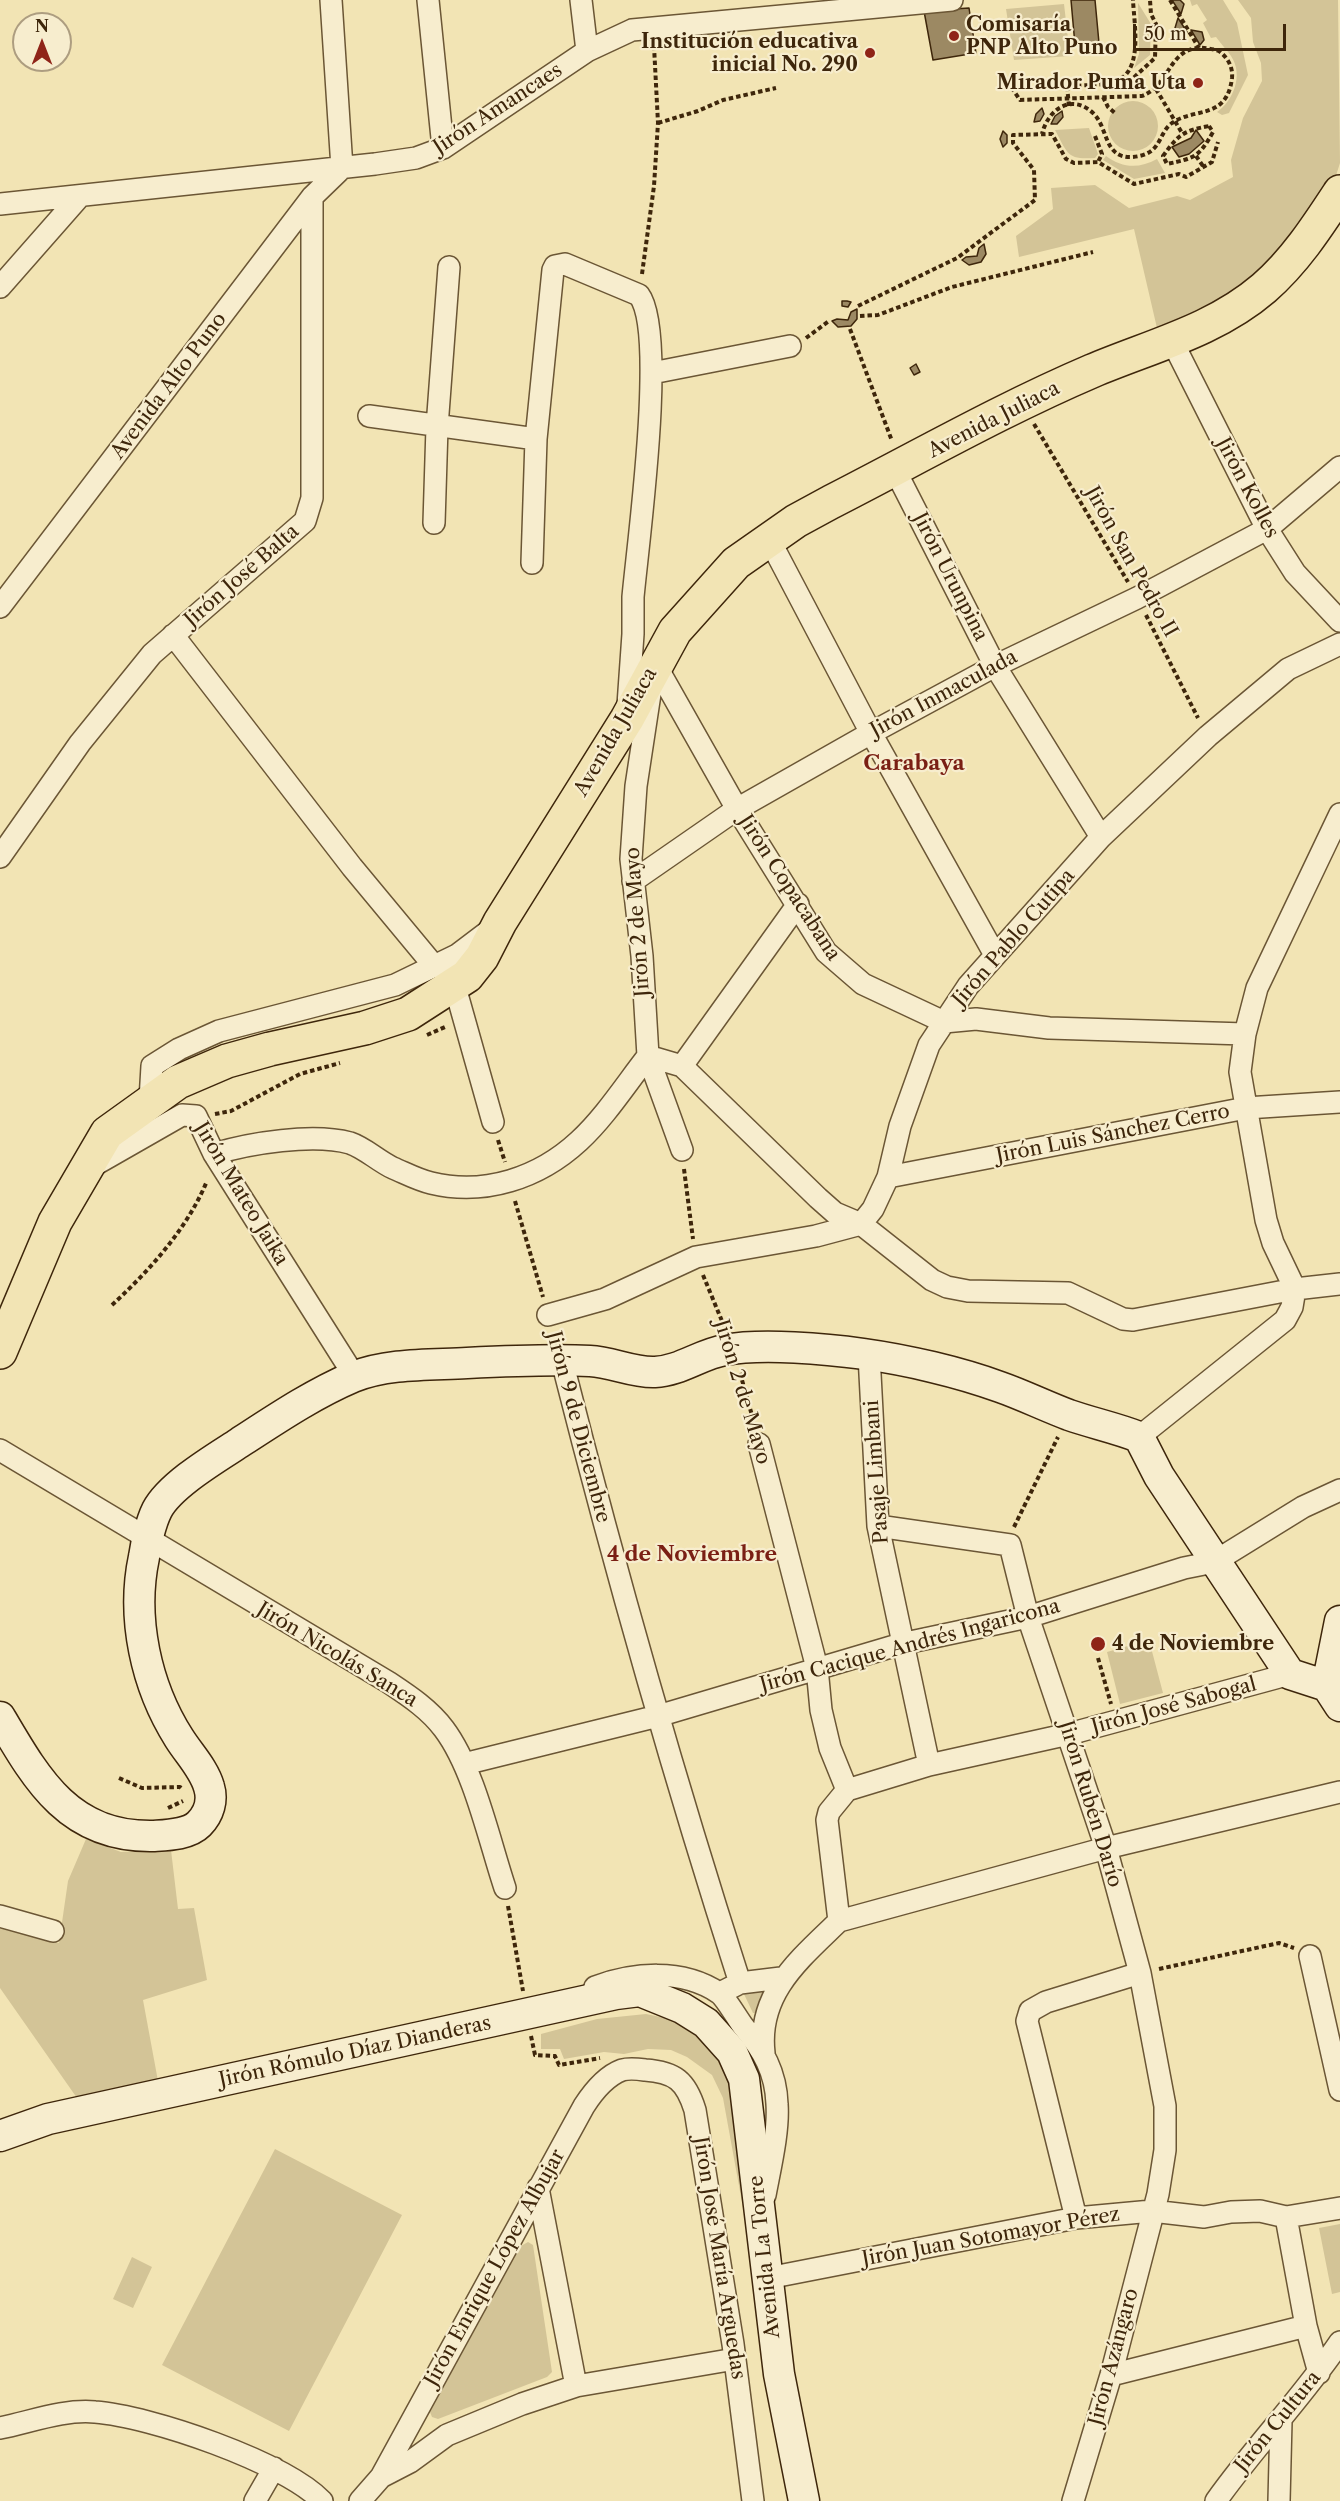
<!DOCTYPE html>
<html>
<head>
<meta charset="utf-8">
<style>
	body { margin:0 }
	#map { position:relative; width:1340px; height:2501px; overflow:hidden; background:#f2e4b4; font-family:"Libre Caslon Text",serif }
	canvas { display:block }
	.north { position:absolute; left:12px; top:12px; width:60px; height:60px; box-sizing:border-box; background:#f7edce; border:2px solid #ad9d80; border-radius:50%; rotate:0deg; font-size:16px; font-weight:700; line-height:24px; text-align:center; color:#3e260b }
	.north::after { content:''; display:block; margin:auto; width:21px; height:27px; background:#8f2418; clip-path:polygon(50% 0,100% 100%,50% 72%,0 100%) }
	.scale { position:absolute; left:1133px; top:24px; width:153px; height:27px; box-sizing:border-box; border:3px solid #3e260b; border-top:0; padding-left:8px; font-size:18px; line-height:21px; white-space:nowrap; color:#3e260b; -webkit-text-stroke:4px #f7edce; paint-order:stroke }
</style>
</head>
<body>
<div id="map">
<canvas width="1340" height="2501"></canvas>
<div class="north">N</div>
<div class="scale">50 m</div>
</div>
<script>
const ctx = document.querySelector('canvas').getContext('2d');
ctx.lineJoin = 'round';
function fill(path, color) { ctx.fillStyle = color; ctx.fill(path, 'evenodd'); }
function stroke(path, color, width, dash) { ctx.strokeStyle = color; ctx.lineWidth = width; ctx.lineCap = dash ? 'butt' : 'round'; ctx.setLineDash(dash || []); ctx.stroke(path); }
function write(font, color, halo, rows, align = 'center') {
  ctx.font = font + ' "Libre Caslon Text",serif'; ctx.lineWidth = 4.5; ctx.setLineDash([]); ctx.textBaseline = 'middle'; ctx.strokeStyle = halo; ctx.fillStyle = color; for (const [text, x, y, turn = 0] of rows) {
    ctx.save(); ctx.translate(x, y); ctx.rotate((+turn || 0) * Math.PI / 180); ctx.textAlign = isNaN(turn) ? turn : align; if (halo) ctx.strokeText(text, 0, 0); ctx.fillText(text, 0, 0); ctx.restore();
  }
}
const green = new Path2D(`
	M1190,0H1223L1237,23L1248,75L1229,113L1222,115L1217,112C1233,101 1244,75 1231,56C1227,50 1221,44 1216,37L1211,38L1203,23L1207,20L1197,4L1192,6Z
	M1238,0H1338L1340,163L1332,188L1289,254L1160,341L1134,229L1019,257L1016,236L1053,209L1051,188L1095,185L1129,208L1177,196L1190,200L1233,177L1231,160L1243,118L1262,81L1261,63L1253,42L1251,18Z
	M1138,3L1151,24L1150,55L1134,68L1139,54Z
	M1064,4L1070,56L1014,60L1006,9Z
	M1108 126a25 25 0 1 1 50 0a25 25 0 1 1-50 0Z
	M1089,128L1098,154L1095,158C1067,160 1068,154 1055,130Z
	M1106,156C1122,168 1139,169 1157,159L1165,173L1134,179L1103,160Z
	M1149,1640L1163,1693L1120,1704L1107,1652Z
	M86,1839L121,1852L171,1850L178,1909L194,1908L207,1980L143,2000L158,2081L77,2098L0,1988V1928L59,1943L68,1881Z
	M760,1984L766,1992L757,2013H753L743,1992Z
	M646,2014L679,2021L699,2034L727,2065L758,2290L723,2098L712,2075L687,2057L671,2050L648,2049L624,2054L604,2052L564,2059L560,2049H541V2034L597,2019Z
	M275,2149L402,2215L289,2431L162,2365Z
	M1340,2224V2292L1332,2294L1319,2228Z
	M528,2242L533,2245L552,2372L547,2377L438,2419L432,2417L430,2412L521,2246Z
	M132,2257L152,2267L133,2308L113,2299Z`);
const building = new Path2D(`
	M1071,0H1095L1099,43L1075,45Z
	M1172,0H1180L1184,4L1181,14Z
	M969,8L976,53L933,60L924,11Z
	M1178,18L1187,32H1179L1175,28Z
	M1191,30L1202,32L1204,40L1200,45Z
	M1042,108L1044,114L1040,121L1034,122L1036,114Z
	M1062,111L1063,117L1057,124H1051L1055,116Z
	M1196,130L1204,141L1189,154L1179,157L1172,147L1191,138Z
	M1003,131L1007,135V143L1003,147L1000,139Z
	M984,244L986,254L981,262L969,265L962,260L966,257L977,256L979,248Z
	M842,301H847L851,302L848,307L842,306Z
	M857,309V319L851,326L838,327L832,321L837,319L848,320L851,312Z
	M916,364L920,372L914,375L910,368Z`);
const path = new Path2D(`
	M1170,0L1199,48
	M1003,75L1020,100L1142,96C1174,84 1168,35 1219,51C1228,58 1233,67 1232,78C1227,120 1195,107 1172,123C1157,134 1163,154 1133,157C1103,159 1109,128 1093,113C1072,93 1048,109 1042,134
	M1113,83L1130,81L1155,58L1156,24L1151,14L1150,0
	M1156,89L1182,133
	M1103,97L1108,107L1115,113
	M1069,106L1067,86C1081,85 1096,86 1110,83C1145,77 1134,25 1133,0
	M658,123L698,111L723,100L776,88
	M1209,126L1213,132C1199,157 1195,158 1167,164L1163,156C1179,134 1183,131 1209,126Z
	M1095,136L1102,154L1098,162
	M1196,156L1203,166
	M642,274L654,186L658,123L654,46
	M858,306L957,258L1035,200L1034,170L1013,143V135L1052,134L1066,159L1074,163L1098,162L1134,184L1179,174L1186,177L1212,162L1218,142
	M860,316L878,315L952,287L1093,252
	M850,329L892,441
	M806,338L829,321
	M1034,424L1128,582
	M1146,615L1198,718
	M427,1035L445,1027
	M215,1114L231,1111L300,1074L340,1063
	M498,1140L505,1162
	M684,1169L693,1239
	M515,1201L543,1297
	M703,1275L724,1326
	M112,1305C150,1270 187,1229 207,1181
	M740,1373L755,1426
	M1014,1527L1058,1437
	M1098,1658L1111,1704
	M119,1778L142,1788L180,1787L183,1790
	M168,1808L183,1801
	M508,1906L523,1991
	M1159,1969L1279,1943L1294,1948
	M531,2036L535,2055L555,2056L559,2065L600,2058`);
const street = new Path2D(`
	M428,0L443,148
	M581,0L587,51
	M0,204L375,164L416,158L443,148L587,51L632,30L952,0
	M0,287L80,196
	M1172,341L1267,529L1295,573L1340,621
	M652,373L790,346
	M369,416L536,439
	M895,470L995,666L1101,837
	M434,523L437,427L449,267
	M769,539L871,733L995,955
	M532,563L536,439L553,270L555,266L565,264L639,295C667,332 638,542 633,597V634L628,705
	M0,607L312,197L342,168L331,0
	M173,635L352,867L435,967
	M655,664L737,809L826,952L863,984L944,1022L976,1019L1049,1028L1245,1034
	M650,694L636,786L631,859L642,956L648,1056L682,1150
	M0,857L80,743L152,654L305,521L312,498V197
	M633,881L737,809L871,733L995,666L1137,598L1267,529L1340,467
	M455,987L493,1122
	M682,1066L798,904
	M150,1100L152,1066L179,1049L219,1031L395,985L457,955L490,930
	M214,1154C250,1143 313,1133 350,1143C365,1148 378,1161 393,1168C405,1173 418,1180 431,1183C485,1196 539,1178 579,1141C605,1117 626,1084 648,1056L682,1066L818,1198L835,1213L861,1224L932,1280L947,1287L968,1291L1068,1293L1123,1319L1133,1320L1295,1289L1340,1284
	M91,1167L182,1115L196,1116L214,1154L355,1377
	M888,1177L1246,1108L1340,1102
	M1295,1289L1273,1243L1266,1220L1240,1072L1245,1034L1257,988L1340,814
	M548,1315L605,1299L696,1257L816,1236L861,1224L873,1209L888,1177L900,1126L929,1045L968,986L1101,837L1208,736L1288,669L1340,644
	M869,1355L878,1526L929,1765
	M562,1361C615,1570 674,1778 740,1983L720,1993
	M1139,1437L1285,1320L1292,1307L1295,1289
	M759,1444L817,1668L821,1710L830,1748L847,1790L829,1812L827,1820L839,1921C800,1959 757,1993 764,2053
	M0,1450L388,1682C409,1696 429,1709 444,1729C474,1769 489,1840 505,1888
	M878,1526L1010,1545L1028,1617L1106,1848L1140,1973L1165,2106V2150L1158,2194L1111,2375L1073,2501
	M464,1764L658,1716L901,1644L1028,1617L1184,1568L1214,1562L1303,1507L1340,1490
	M847,1790L929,1765L1069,1734L1290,1674
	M0,1916L53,1931
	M839,1921L1106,1848L1340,1792
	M1310,1956L1340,2090
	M740,1983L781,1978
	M595,1987C633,1973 682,1968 719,1993C725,1997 737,2018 743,2026C763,2050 776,2072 777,2104C779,2131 770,2168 765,2195
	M538,2188L576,2386
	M1286,2217L1306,2326L1319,2373
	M1076,2218L1027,2021L1030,2011L1046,2002L1140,1973
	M768,2278L1076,2218L1152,2211L1204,2217L1231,2212L1260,2211L1286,2217L1340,2208
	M1111,2375L1306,2326
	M0,2428C30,2422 64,2409 95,2412C150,2416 284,2462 322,2501
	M381,2477L584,2106C593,2092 606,2076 622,2070C629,2068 638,2069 645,2070C675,2072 686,2081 695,2110L733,2344L753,2501
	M255,2501L274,2468
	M360,2501L381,2477L410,2462L447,2435L522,2404L576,2386L735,2359
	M1216,2501C1255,2446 1302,2398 1340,2342
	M1279,2501L1281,2421`);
const secondary = new Path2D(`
	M1327,1686L1340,1621
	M0,1717C37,1780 69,1837 152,1836C167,1835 188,1835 199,1824C209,1814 213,1800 209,1787C204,1769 189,1754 179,1738C146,1686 131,1618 144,1557C146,1543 151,1522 157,1510C170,1485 216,1458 239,1443C276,1419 313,1394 353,1377C388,1363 430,1365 467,1363C508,1361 549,1359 590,1361C612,1362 633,1373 655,1372C680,1371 701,1354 725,1350C762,1343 827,1349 864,1354C907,1360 959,1372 1000,1387C1023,1395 1045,1406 1069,1415C1092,1423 1116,1428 1139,1437L1159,1476L1290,1674L1327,1686L1340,1706
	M0,2136L48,2119L616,1994L640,1991L682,2008L706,2023L732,2052L744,2079L779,2374L804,2501`);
const highway = new Path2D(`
	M0,1352L55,1222L107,1133L178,1082L227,1061L270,1049L365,1028L408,1014L467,976L482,957L500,922L627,719L675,631L736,563L796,521L831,502C917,458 1003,409 1092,371C1151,346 1214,331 1264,288C1295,261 1317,227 1340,192`);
const markers = [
	[954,36,6,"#8f2418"],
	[870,53,6,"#8f2418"],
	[1198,83,6,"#8f2418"],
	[1098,1644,8,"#8f2418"]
];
const poiNames = [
	["Comisaría",966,25],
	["PNP Alto Puno",966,48],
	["Institución educativa",858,42,"right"],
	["inicial No. 290",858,65,"right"],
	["Mirador Puma Uta",1186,83,"right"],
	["4 de Noviembre",1112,1644]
];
const streetNames = [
	["Jirón Amancaes",498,109,-33],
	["Avenida Alto Puno",169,386,-53],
	["Avenida Juliaca",994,420,-27],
	["Jirón Kolles",1247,488,62],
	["Jirón San Pedro II",1131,562,61],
	["Jirón José Balta",242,576,-41],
	["Jirón Urunpina",950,577,63],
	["Jirón Inmaculada",944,694,-28],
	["Avenida Juliaca",616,732,-60],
	["Jirón Copacabana",789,888,57],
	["Jirón 2 de Mayo",638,922,-94],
	["Jirón Pablo Cutipa",1014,938,-49],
	["Jirón Luis Sánchez Cerro",1113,1134,-11],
	["Jirón Mateo Jaika",241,1194,59],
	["Jirón 2 de Mayo",742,1392,73],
	["Jirón 9 de Diciembre",578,1427,75],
	["Pasaje Limbani",877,1472,-94],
	["Jirón Cacique Andrés Ingaricona",910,1646,-15],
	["Jirón Nicolás Sanca",337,1655,31],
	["Jirón José Sabogal",1174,1706,-15],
	["Jirón Rubén Darío",1090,1804,73],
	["Jirón Rómulo Díaz Dianderas",355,2052,-12],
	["Jirón Juan Sotomayor Pérez",991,2237,-10],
	["Avenida La Torre",765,2257,-96],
	["Jirón José María Arguedas",719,2258,81],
	["Jirón Enrique López Albujar",495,2268,-61],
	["Jirón Azángaro",1114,2357,-75],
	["Jirón Cultura",1278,2422,-51]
];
const neighbourhoodNames = [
	["Carabaya",914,764],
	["4 de Noviembre",692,1555]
];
fill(green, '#d3c497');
fill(building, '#9c8963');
stroke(building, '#3e260b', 1.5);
stroke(street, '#6b5635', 24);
stroke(secondary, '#3e260b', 33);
stroke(highway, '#3e260b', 36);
stroke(path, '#3e260b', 4, [4.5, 3]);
stroke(street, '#f7edce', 21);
stroke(secondary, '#f7edce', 30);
stroke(highway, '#f2e4b4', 33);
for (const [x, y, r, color] of markers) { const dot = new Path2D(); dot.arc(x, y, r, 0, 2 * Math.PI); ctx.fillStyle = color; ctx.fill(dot); stroke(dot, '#f7edce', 2); }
write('bold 20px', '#3e260b', '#f7edce', poiNames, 'left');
write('20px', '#3e260b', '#f7edce', streetNames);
write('bold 21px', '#7a1f14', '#f7edce', neighbourhoodNames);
</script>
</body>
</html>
